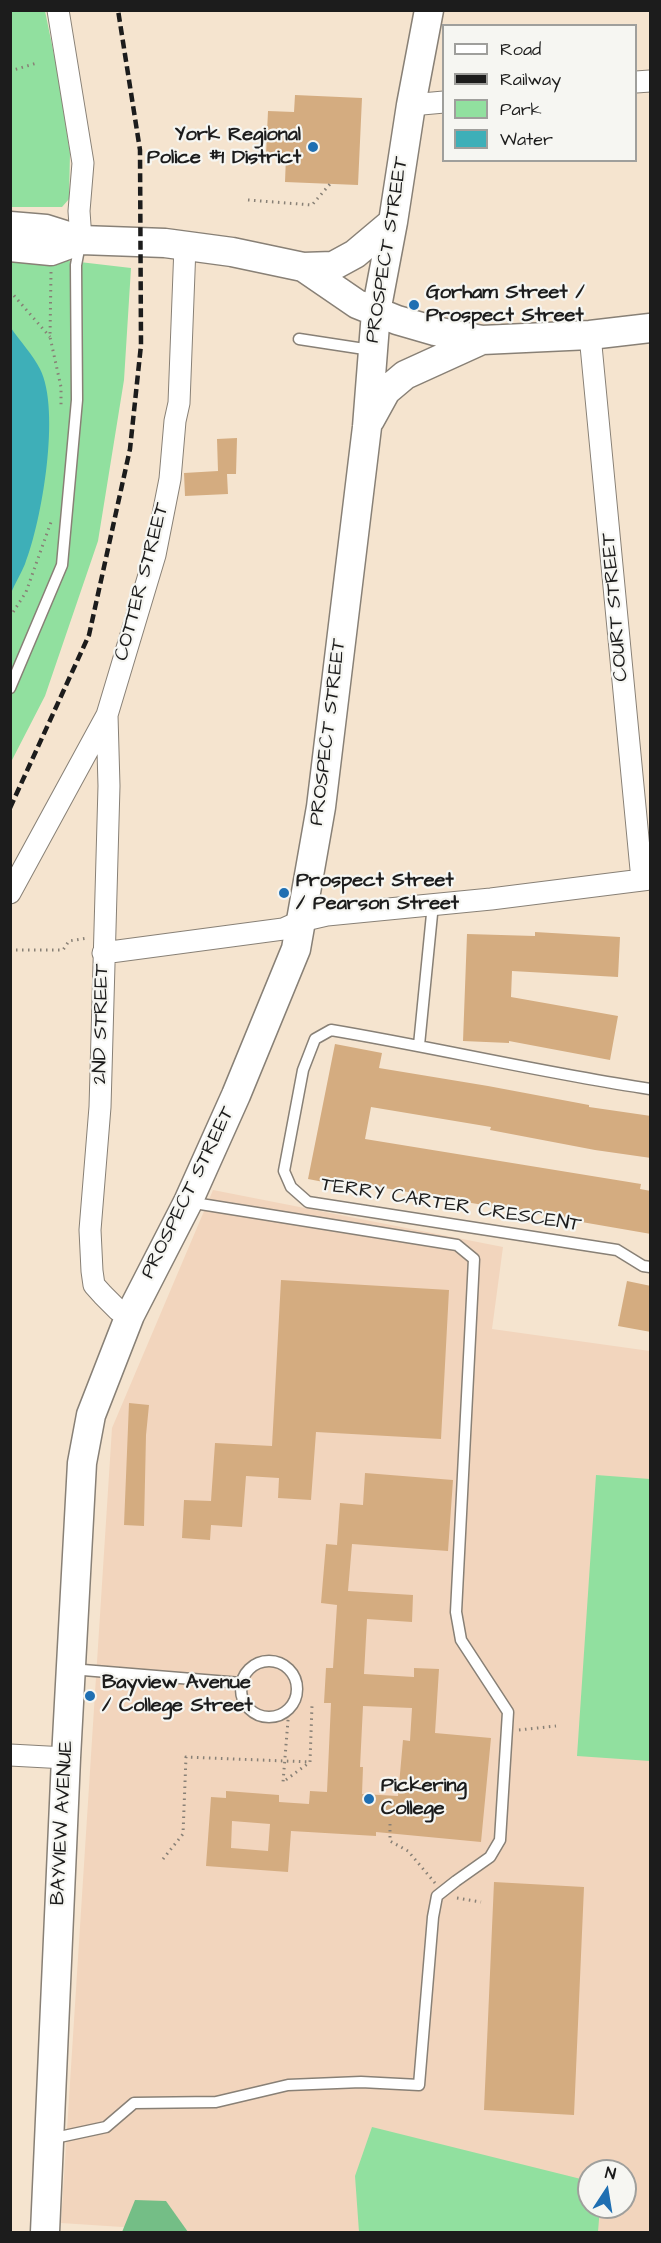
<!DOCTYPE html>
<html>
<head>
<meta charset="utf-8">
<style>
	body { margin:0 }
	#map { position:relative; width:661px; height:2243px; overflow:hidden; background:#f5e4cf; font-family:"Architects Daughter",sans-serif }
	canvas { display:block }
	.frame { position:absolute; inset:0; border:12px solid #1c1c1c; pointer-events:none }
	.legend { position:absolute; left:442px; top:24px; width:195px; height:138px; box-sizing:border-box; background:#f6f6f2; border:2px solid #9f9f9c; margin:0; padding:8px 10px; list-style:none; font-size:18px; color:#1c1c1c }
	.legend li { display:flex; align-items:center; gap:12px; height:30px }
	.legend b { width:30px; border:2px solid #9f9f9c }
	.north { position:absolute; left:577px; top:2159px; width:60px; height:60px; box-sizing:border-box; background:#f6f6f2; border:2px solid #9f9f9c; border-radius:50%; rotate:12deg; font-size:16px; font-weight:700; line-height:24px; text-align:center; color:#1c1c1c }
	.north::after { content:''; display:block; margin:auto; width:21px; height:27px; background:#1f6fb2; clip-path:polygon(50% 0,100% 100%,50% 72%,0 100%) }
</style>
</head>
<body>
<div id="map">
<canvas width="661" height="2243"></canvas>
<div class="frame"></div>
<ul class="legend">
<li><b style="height:8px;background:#fff"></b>Road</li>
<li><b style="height:8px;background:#1c1c1c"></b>Railway</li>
<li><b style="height:16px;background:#91e09f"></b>Park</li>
<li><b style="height:16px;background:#3eafb8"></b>Water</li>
</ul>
<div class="north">N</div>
</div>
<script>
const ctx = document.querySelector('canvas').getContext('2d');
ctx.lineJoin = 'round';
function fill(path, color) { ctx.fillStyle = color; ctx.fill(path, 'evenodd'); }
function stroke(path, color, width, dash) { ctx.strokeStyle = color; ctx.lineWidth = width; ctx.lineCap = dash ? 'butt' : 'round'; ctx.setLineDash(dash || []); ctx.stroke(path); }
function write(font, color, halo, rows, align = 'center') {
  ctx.font = font + ' "Architects Daughter",sans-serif'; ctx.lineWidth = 4.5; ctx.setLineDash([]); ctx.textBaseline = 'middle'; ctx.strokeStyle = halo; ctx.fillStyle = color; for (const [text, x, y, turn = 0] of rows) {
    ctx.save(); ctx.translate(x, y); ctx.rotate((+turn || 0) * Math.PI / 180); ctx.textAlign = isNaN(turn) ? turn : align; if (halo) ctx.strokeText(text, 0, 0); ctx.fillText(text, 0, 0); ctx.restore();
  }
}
const built = new Path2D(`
	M213,1190L503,1247L492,1329L650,1351V2232H199L61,2223L112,1428ZM589,2171H625V2207H589Z`);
const green = new Path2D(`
	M10,11H45L57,69L70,153L69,199L62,207H11Z
	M11,254L131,268L124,380L98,541L45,696L11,762Z
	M596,1475L650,1479V1761L577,1756Z
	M372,2127L589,2181V2207H600L598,2232H359L355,2176Z`);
const forest = new Path2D(`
	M135,2200L166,2201L188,2232H122Z`);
const water = new Path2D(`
	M11,328C20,341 33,355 40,369C61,410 42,521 25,564C21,574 15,583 11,593Z`);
const building = new Path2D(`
	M295,95L362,98L358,185L285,182L286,156L266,155L268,111L294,112Z
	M237,438L236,474H227L228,494L185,496L184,473L218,471L217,439Z
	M535,932L620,937L618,977L512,971L511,997L618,1016L610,1060L509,1041V1043L463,1041L467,934L535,936Z
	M335,1044L382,1053L379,1068L488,1086L589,1105V1107L651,1116V1158L595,1150L490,1130L491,1127L371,1107L365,1139L641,1184L640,1189L651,1191V1234L356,1183L355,1188L308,1179Z
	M281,1280L449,1290L441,1439L316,1432L311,1500L278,1498L279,1478L246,1476L242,1527L211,1525L210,1540L182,1538L184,1500L211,1501L215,1443L272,1446Z
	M627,1281L651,1286V1332L618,1326Z
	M129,1403L149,1405L146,1435L144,1526L124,1525Z
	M365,1473L453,1480L448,1551L352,1544L348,1591L413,1595L412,1622L367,1619L364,1674L414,1677V1668L439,1669L435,1733L491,1738L481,1842L376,1832V1836L291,1831L288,1872L206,1866L211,1797L226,1798V1791L279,1795V1802L309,1804L310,1791L327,1792L331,1703H324L326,1668H333L337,1605L321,1603L326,1544L337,1545L340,1503L363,1505ZM363,1706L412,1708L410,1741L403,1740L398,1796L362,1794L363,1767H360ZM232,1821L270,1824L268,1851L231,1848Z
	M494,1882L584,1887L574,2115L484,2110Z`);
const path = new Path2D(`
	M10,71L37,63
	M248,200L312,205L330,184
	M51,272L50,337L61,387V406
	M10,291L50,337
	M10,617L26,592L51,522
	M10,950H63L69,941L87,938
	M289,1708L283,1782L310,1762L312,1705
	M519,1730L556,1726
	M390,1824V1841L408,1851L435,1883
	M163,1859L183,1834L186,1757L310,1762
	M457,1898L481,1902`);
const service = new Path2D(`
	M299,339L371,350
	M10,688L62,565L77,400L76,265L80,244
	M419,1045L433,904
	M650,1089C543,1073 438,1048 331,1030L315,1039L303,1070L284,1171L291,1187L308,1202L617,1250L643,1266L650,1267
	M241 1689a28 28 0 1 1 56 0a28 28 0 1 1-56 0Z
	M71,1669L241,1683
	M50,2139L106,2127L134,2103L216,2102L288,2085L361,2082L419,2085L433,1917L437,1896L456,1881L490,1857L500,1840L508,1712L461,1640L456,1612L474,1259L457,1245L188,1202`);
const minor = new Path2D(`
	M58,10L83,163L79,211L81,240
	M636,82L650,81
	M411,105L444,102
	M590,335L642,880
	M107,715L109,786L100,1107L90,1230L92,1271L94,1285L103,1295L118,1310L130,1315
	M10,893L107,715L155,555L170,479L175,421L179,403L185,246
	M103,953L283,929L301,921L327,915L491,899L650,879
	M10,1755L66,1758`);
const secondary = new Path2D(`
	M10,226L46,229L81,240L165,243L232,252L303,267L357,304L397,320L435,331L482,340L590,335L650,328
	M10,247L51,251L81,240
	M303,267L333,266L355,254L393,222
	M370,420L386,391L405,375L482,340
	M45,2232L66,1758L82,1463L91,1415L130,1315L188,1202L236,1095L296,949L321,807L367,427L376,312L393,222L411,105L429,10`);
const rail = new Path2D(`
	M10,808L89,635L130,449L141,345L140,150L118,10`);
const markers = [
	[313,147,6,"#1f6fb2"],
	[414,305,6,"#1f6fb2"],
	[284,893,6,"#1f6fb2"],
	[90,1696,6,"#1f6fb2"],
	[369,1799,6,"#1f6fb2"]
];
const poiNames = [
	["York Regional",301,136,"right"],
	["Police #1 District",301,159,"right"],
	["Gorham Street /",426,294],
	["Prospect Street",426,317],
	["Prospect Street",296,882],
	["/ Pearson Street",296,905],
	["Bayview Avenue",102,1684],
	["/ College Street",102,1707],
	["Pickering",381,1787],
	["College",381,1810]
];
const streetNames = [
	["PROSPECT STREET",388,250,-81],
	["COTTER STREET",143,582,-75],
	["COURT STREET",616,607,-95],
	["PROSPECT STREET",329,732,-83],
	["2ND STREET",102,1024,-89],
	["PROSPECT STREET",189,1193,-64],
	["TERRY CARTER CRESCENT",451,1206,9],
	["BAYVIEW AVENUE",63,1823,-87]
];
fill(built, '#f2d5bd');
fill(green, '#91e09f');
fill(forest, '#74be86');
fill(water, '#3eafb8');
fill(building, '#d4ac80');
stroke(service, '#888076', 13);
stroke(minor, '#888076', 23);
stroke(secondary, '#888076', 31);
stroke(path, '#888076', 3, [1.5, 4.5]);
stroke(service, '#fff', 10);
stroke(minor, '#fff', 21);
stroke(secondary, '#fff', 28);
stroke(rail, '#1c1c1c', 4.5, [9, 4.5]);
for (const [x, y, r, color] of markers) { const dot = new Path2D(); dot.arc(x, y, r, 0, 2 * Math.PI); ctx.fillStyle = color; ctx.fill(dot); stroke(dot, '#f6f6f2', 2); }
write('bold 20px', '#1c1c1c', '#f6f6f2', poiNames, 'left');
write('20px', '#1c1c1c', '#f6f6f2', streetNames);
</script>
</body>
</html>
